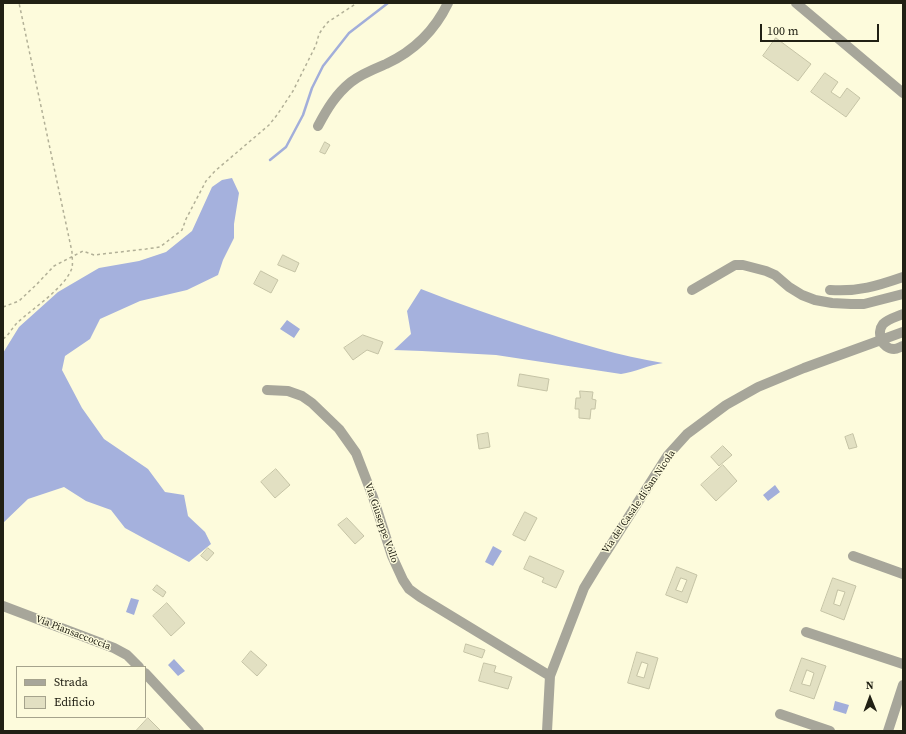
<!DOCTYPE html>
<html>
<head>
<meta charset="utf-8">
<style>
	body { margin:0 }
	#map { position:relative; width:906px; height:734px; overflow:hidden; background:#fdfbdc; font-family:"Source Serif 4",serif }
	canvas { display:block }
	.frame { position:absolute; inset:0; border:4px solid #212014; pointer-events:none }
	.legend { position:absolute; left:16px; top:666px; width:130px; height:52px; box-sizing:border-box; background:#fdfbdc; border:1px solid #a5a38c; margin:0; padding:5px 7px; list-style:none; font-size:12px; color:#212014 }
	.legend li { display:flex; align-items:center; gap:8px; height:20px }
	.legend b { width:20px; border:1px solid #a5a38c }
	.north { position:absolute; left:850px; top:678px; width:40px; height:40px; -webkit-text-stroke:3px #fdfbdc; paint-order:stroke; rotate:359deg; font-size:11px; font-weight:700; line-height:16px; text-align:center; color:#212014 }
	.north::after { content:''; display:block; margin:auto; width:14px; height:18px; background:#212014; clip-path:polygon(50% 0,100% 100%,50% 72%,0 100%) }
	.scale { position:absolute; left:760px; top:24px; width:119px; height:18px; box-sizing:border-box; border:2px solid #212014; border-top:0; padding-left:5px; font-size:12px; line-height:14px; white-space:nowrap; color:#212014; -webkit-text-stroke:3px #fdfbdc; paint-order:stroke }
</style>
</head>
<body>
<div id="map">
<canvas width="906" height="734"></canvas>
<div class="frame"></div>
<ul class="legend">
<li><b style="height:5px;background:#a7a69a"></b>Strada</li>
<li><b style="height:11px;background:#e2e0c2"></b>Edificio</li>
</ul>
<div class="north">N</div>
<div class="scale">100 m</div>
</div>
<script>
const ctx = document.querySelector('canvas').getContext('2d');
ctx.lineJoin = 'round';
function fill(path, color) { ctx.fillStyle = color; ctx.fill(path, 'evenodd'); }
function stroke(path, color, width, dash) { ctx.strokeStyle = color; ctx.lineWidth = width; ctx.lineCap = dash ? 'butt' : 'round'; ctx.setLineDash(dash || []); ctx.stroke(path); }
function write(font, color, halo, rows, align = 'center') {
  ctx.font = font + ' "Source Serif 4",serif'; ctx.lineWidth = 3; ctx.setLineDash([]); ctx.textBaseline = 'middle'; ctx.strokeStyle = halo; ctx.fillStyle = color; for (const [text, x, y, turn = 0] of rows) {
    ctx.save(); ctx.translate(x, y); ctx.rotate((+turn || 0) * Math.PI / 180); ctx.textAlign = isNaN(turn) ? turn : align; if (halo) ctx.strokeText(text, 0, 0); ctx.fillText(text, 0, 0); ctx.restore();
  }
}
const forest = new Path2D(`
	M232,178L239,193L234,224V238L223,260L218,275L187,290L140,301L100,319L90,339L65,356L62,370L82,408L104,439L148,469L165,492L184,495L188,516L205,532L211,544L189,562L147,540L125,528L111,510L86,501L64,487L28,499L3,523V353L19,327L58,292L99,268L139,261L166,252L192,231L212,187L222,180Z
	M421,289C459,304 497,317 536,330C578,343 620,356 663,363C649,365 635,372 621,374L496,355L422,351L394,350L411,334L407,311Z`);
const water = new Path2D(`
	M287,320L300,329L294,338L280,329Z
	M775,485L780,492L768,501L763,495Z
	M493,546L502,551L493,566L485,562Z
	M131,598L139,600L134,615L126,612Z
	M174,659L185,671L178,676L168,665Z
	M835,701L849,705L846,714L833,710Z`);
const stream = new Path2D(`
	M270,160L286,147L303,115L312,88L323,66L349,33L388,3`);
const building = new Path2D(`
	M776,38L811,64L798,81L763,56Z
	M825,73L838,82L831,92L840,98L847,88L860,98L846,117L811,92Z
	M325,142L330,145L325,154L320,152Z
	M283,255L299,263L295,272L278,265Z
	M261,271L278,280L271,293L254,284Z
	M363,335L383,342L378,354L367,350L353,360L344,348Z
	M520,374L549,379L547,391L518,386Z
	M580,391L593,392L592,399L596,400L595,409H591L590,419L579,418V409H575L576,398H580Z
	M488,433L490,447L479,449L477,435Z
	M853,434L857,447L849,449L845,437Z
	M723,446L732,455L719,466L711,457Z
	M723,465L737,481L716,501L701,485Z
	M276,469L290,485L275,498L261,482Z
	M525,512L537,518L525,541L513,535Z
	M347,518L364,536L355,544L338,525Z
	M208,548L214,553L207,561L201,556Z
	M530,556L564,571L556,588L542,582L544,578L524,569Z
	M677,567L697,575L687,603L666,595ZM681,578L687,580L682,592L676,590Z
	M833,578L856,586L844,620L821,611ZM838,590L845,592L840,606L834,604Z
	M157,585L166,592L163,597L153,590Z
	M167,603L185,623L171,636L153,616Z
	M466,644L485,650L482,658L464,652Z
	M251,651L267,665L257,676L242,662Z
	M637,652L658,658L649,689L628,683ZM642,662L648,664L644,678L637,676Z
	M802,658L826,666L814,699L790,691ZM807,670L814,673L810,686L802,684Z
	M484,663L496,666L494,672L512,677L508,689L479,681Z
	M148,718L161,731H136Z`);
const path = new Path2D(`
	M3,307L19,301L37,284L54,266L83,251L94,255L146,249L160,247L182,230L186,219L206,181L215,171L269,125L277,115L293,91L316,45L319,34L323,28L328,22L357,3
	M3,339C9,335 12,328 17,323C33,308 65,288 72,268C73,263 72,257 72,252L19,3`);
const minor = new Path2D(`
	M796,3L903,93
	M318,126C327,109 336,94 351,82C361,74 374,69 386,64C414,51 435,30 448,3
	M692,290L735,265H743L766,271L775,275L789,287L802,295L815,300L832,303L851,304H864L903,294
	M830,290C858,292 877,286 903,277
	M903,314C896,317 888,319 883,324C876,333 882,349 894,349C897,349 900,347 903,346
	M267,390L288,391L302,396L312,403L339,429L356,453L373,497L392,556L403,580L409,589L420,597L550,676
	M853,556L903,574
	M3,606L114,648L127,655L139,667
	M806,632L903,664
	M145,673L199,731
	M780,714L830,731
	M547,731L550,676L584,588L598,565L668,455L687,434L726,405L758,387L804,368L903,332
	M888,731L903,685`);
const streetNames = [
	["Via del Casale di San Nicola",639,502,-56],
	["Via Giuseppe Vollo",381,523,71],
	["Via Piansaccoccia",73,633,21]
];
fill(forest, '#a5b1dd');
fill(water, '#a2aeda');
stroke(stream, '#a2aeda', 2.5);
fill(building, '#e2e0c2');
stroke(building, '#c5c3a5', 1);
stroke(path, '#b2b097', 1.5, [3, 3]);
stroke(minor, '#a7a69a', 10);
write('10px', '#212014', '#fdfbdc', streetNames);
</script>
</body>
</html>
